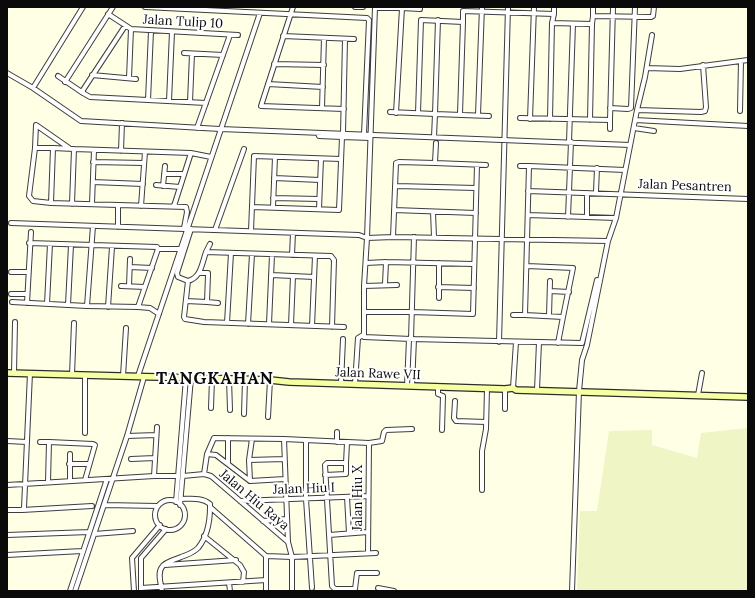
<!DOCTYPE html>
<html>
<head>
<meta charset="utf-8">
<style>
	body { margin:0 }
	#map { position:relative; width:755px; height:598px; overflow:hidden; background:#ffffe6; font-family:Lora,serif }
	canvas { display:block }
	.frame { position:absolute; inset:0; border:8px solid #0a0a0a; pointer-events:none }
</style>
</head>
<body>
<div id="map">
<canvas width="755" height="598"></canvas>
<div class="frame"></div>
</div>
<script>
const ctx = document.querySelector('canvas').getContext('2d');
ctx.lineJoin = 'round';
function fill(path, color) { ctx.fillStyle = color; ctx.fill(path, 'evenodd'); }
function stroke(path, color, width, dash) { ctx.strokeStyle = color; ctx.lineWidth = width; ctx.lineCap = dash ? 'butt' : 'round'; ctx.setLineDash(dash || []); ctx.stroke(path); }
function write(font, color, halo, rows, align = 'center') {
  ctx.font = font + ' Lora,serif'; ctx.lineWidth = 4; ctx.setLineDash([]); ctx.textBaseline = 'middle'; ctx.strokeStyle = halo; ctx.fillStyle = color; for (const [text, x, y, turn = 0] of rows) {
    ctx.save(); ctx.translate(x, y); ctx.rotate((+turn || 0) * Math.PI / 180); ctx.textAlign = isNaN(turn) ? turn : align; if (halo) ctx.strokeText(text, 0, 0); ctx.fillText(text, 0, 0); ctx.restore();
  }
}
const farmland = new Path2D(`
	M748,428V591H577L580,511H597L609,431L652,430V445L697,458L701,433Z`);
const street = new Path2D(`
	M145,7L367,18L369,20L364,134
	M293,7L261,106L344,109
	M355,7H363
	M375,7L367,238L364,286V337L411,339L582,343L597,280
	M375,8H402V7
	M108,14L131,29L238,35
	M554,14V7
	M593,16V7
	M438,20L435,114L489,116
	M125,26L83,90V93L90,97L206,103
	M283,36L354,39
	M184,53L223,55
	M274,64L324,65
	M647,68L680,69L748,60
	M7,73L33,88L81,121L220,129L630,145
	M92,75L136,79
	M58,76L83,93
	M129,78L131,29
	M65,82L113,7
	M268,84L323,87
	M33,88L83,7
	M148,100L151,31
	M169,101L172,32
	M190,102L192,54
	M322,108L324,38
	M610,108L628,109L631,108L635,7
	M637,110L701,112L705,111L706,107L703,65
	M740,111L741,61
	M390,112L435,114L434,137
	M396,113L402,8L420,9V7
	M418,113L421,20L463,22V11L554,14L552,23L592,24L593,16L651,17L653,16L654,7
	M460,114L463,22
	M478,115L482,7
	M520,118L610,120L613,7
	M530,119L534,7
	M550,119L552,23
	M590,120L592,24
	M635,120L748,126
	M197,128L230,35
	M634,128L654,131
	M610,129V120
	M343,134L345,39
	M342,137L370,138
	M569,142L573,24
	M35,148L36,125L69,148
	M53,148H35L29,196L33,201L51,203L186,207L187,212L184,228
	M74,149L191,153L211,157
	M121,151L122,123
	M93,162L144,163
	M435,163L486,165
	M520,166H529
	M164,174H184
	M274,178L320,180
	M93,182L143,184
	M156,185L180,187
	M163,186L165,166
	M396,186L476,188
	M528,191L748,199
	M596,192L597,168
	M273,198L319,199
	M51,203L53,148L74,149L72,204
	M92,204L94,150
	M141,206L145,152
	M174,206L191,153
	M252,207L339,210L342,137L319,136L318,133
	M273,207L275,157
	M319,209L321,159
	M394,210L476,213
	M433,212L434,237
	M528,215L616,218
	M568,217L571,142
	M587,217V193
	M11,223L359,235L367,238L393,237L608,241
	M118,227V205
	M191,229L177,273L178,277L188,281L184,317L185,319L204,322L344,327
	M215,230L244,149
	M251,231L254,156L341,159
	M393,237L396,163L399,162L435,163L436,143
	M158,249H180
	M206,252L210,244
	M292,255L293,233
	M366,263L386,262L473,264
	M527,266L573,268L563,317L525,315L529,166L625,170
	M130,267L152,268
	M11,272H28
	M271,275L314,277
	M188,281C201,278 202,263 206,252L331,256L334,260L332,327
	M385,284L386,262
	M121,286L145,287
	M129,286L130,259
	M364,286L397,285
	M438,287L474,288
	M550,291L569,292
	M11,294H27
	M439,298V263
	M186,301L207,302L208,275V273H199
	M12,302L87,306L138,307L158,249L157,247L29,243
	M207,302L218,303
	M27,303L31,232
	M47,304L50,244
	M68,305L71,245
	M87,306L93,226
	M108,307L112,247
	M138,307L150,308L159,314
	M364,312H412L473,314L477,165
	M513,315H525
	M549,316L550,281
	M227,323L231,253
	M248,324L252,254
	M269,324L272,255
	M291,325L293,276
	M312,326L315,256
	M411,339L414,237
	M499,342L508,7
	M558,343L563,317
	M14,373L15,322
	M72,375L74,323
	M123,376L126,328
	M138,376L260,13
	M229,379L230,410
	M341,384L343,339
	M355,384L358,338L363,335
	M407,386L409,339
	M412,386L414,339
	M438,387V394L443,396L442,430
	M513,388L516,342
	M505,389V409
	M537,390L539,342
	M698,395L702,373
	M455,401L454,418L456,421L486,422
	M211,408L212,379
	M244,414L245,380
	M268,417L270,380
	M85,433V375
	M127,436L156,435
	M228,438V464
	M252,439L249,460L284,459
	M284,439L288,542L292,557V591
	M306,440V499L312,588
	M7,441L27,442
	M40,442H49
	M337,442V432
	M347,443L346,463H327L325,465L332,586L335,589H355L357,573H377
	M207,454L216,455L250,481L285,479
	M131,459L155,458
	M249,460L250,481
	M69,464H89
	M204,474L207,454L214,438L284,439L369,443L382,441L384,432L386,430L412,429
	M325,475L346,474V463
	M154,476L157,427
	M183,476L204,474L211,476L288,542
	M70,481V454
	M48,482L49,442L93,444L95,445L85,480
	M7,485L154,476H178
	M482,490V451L486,429L487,389
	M347,497L349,533
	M181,499C191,499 202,497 210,504V507L266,556
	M155 515a15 15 0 1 1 30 0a15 15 0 1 1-30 0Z
	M240,501L368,496
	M176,502L186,378
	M104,505L158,506
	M180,505L191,378
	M7,510H22L24,508L30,373
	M22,510L92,506
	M263,521L287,519
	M94,534L133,531
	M7,535L89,532
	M329,535L368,532
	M204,536L240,565L244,572L243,582
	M368,553L369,443
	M7,555L82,551
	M165,565L236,560
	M229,583L230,591
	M141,588L266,580
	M378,588L394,591
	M70,591L107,479
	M75,591L127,436L144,377
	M134,591L132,558L160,525
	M141,591V558L166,529
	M162,591C161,584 157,573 162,567C166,561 175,560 181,557C187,555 194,552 198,548C207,537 210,520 210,507
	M266,591V556L292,557L376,553
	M572,591L579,391L582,360L587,345L608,241L616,218L637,110L645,77L652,35`);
const secondary = new Path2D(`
	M7,373L270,380L289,382L505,389L513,388L516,390L748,397`);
const streetNames = [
	["Jalan Tulip 10",183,22,3],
	["Jalan Pesantren",685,186,2],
	["Jalan Rawe VII",378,374,2],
	["Jalan Hiu I",304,489,-2],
	["Jalan Hiu X",358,498,-90],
	["Jalan Hiu Raya",254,500,40]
];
const districtNames = [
	["TANGKAHAN",215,379]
];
fill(farmland, '#f0f5c6');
stroke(street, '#3d3d3d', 6);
stroke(secondary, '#2c2c2c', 8);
stroke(street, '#fff', 4);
stroke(secondary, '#f6ffa1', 5.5);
write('13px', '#0a0a0a', '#fff', streetNames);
ctx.letterSpacing = '1px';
write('bold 17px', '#0a0a0a', '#fff', districtNames);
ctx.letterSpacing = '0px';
</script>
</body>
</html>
